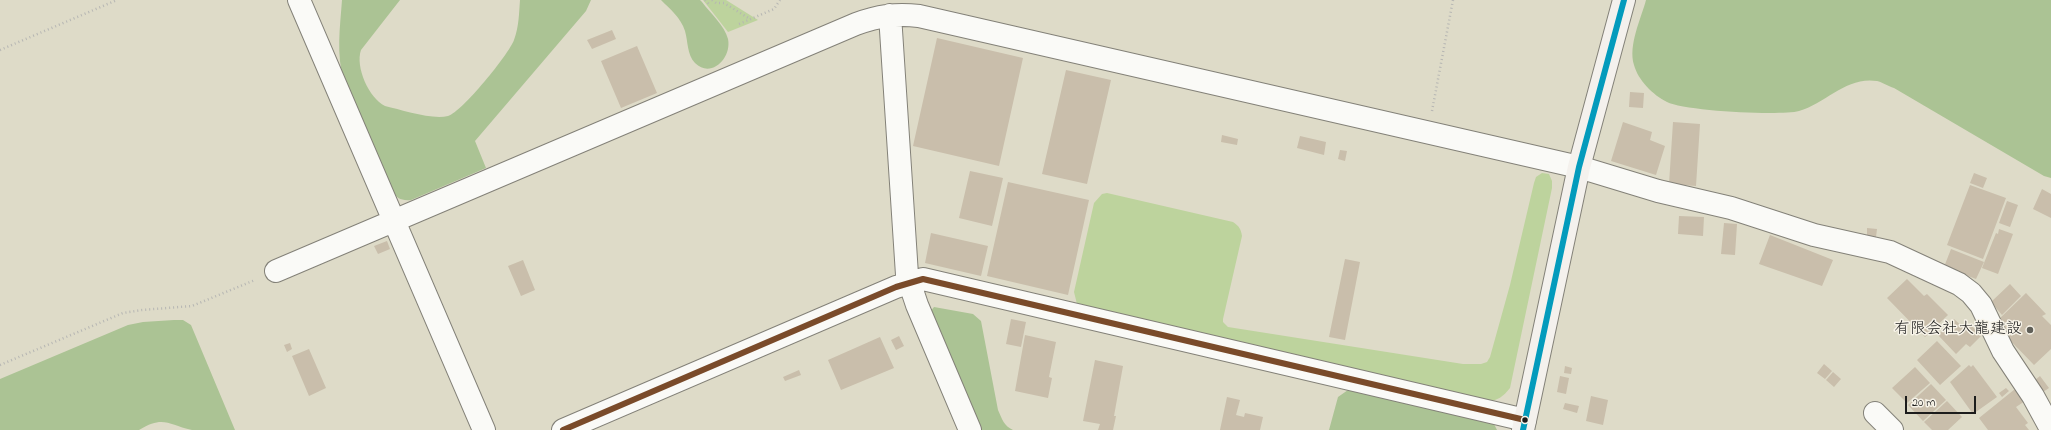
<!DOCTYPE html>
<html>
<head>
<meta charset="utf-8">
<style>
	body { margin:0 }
	#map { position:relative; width:2051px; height:430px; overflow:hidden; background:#dedbc8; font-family:"Indie Flower",sans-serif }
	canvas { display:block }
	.scale { position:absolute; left:1905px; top:396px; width:71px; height:18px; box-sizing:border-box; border:2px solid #1c1c1c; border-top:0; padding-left:5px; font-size:12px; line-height:14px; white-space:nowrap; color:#1c1c1c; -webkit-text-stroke:3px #f7f3e8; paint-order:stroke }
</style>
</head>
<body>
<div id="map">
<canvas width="2051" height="430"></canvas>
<div class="scale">20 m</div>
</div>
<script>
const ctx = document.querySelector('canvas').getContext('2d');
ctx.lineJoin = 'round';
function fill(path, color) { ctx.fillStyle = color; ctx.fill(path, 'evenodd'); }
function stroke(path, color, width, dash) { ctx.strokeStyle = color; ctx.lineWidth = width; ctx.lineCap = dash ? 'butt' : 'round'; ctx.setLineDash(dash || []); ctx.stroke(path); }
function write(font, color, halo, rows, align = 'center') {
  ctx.font = font + ' "Indie Flower","Klee One",sans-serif'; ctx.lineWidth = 3; ctx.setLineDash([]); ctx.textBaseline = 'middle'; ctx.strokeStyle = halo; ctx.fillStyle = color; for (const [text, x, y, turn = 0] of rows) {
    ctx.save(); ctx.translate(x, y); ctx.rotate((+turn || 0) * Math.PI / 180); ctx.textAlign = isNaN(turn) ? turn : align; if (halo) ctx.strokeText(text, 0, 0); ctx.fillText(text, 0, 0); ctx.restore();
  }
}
const green = new Path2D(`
	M703,0H726L758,20L728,32Z
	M1542,173L1549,174L1552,181V188L1510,388C1503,397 1498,400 1487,402L1083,307L1077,304L1074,292L1094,203L1102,194L1107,193L1233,222C1239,226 1241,229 1242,236L1223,319V322L1228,327L1463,364H1481L1487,362L1490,357L1510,285L1534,183L1536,177Z`);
const forest = new Path2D(`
	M342,0H400L361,50C355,67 369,98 385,106C402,110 432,120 448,116C462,112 509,54 514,40C519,27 519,13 520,0H591L586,11L475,141L486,168L411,200C401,201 397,198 391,191L344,81C336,54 340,28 342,0Z
	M661,0H700L702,2C710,13 725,26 728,39C732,58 711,79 695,63C687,55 688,41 685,31C681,18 670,9 661,0Z
	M1646,0H2051V178L2044,176L1894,88C1888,86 1882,82 1877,81C1847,76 1826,103 1799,111C1780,116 1684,111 1667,102C1653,95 1638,80 1634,65C1628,45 1641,19 1646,0Z
	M934,307L973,314L981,321L998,410C1002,419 1004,426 1013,430H978L930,312Z
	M174,320H183L191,325L235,430C221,430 205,430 192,430C168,425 164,415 139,430H0V379L128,325L143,322Z
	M1348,390H1359L1485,419L1494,424L1497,430H1329L1338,397Z`);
const building = new Path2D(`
	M612,30L616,39L592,49L587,40Z
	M937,38L1023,58L999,166L913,146Z
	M637,46L657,93L621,108L601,61Z
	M1066,70L1111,80L1087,184L1042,174Z
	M1630,92L1644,93L1643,108L1629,107Z
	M1623,122L1652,132L1650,140L1665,146L1656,175L1611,161Z
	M1673,122L1700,124L1696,186L1669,184Z
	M1222,135L1238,139L1237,145L1221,142Z
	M1300,136L1326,142L1324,155L1297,148Z
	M1340,150L1347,151L1345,161L1338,159Z
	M970,171L1003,178L992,226L959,218Z
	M1974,173L1987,178L1983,188L1970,183Z
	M1008,182L1089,200L1068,295L987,276Z
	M1970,185L2006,198L1983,259L1947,245Z
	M2042,189L2051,194V218L2033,209Z
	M2007,201L2018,205L2010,227L1999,223Z
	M1679,216L1704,217L1703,236L1678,234Z
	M1724,223L1737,224L1735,255L1721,254Z
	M1867,228L1877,229L1876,237L1867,236Z
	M1999,229L2013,234L1998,274L1982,268L1996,233L1998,234Z
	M931,233L988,246L981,276L925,263Z
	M1770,235L1833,260L1822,286L1759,264Z
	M387,241L390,249L378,254L374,246Z
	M1951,249L1984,262L1976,279L1944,267Z
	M1345,259L1360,262L1345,340L1329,337Z
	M523,260L535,290L521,296L508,266Z
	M1907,279L1924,296L1927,294L1948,315L1925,337L1887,298Z
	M2010,284L2021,296L2002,315L1991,302Z
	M2026,293L2046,314L2042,316L2051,325V349L2034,365L2001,331L1997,321Z
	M1011,319L1026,322L1021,347L1006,344Z
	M1954,319L1965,329L1970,324L1981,336L1970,347L1966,344L1956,354L1938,335Z
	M1025,335L1056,342L1049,377L1052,378L1048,398L1015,391Z
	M899,336L904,346L896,350L891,340Z
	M880,337L894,368L841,390L828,360Z
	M1937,341L1961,366L1940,385L1917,360Z
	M290,343L292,349L287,352L284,345Z
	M309,349L326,388L309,396L292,356Z
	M1095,360L1123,366L1114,416H1116L1113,430H1098L1100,424L1083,421Z
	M1824,364L1832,371L1825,379L1817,373Z
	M1969,365L1971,367L1973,365L1997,397L1973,414L1950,382Z
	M1565,366L1572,368L1571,374L1564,373Z
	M1915,367L1930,383L1907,403L1892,388Z
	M799,370L801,375L785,381L783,377Z
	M1833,372L1841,379L1834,387L1826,380Z
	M1560,376L1569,378L1566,394L1557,392Z
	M2040,376L2049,388L2043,392L2035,380Z
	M1931,384L1946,400L1923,421L1908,405Z
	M2006,388L2009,391L2002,397L1999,393Z
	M2015,389L2025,401L2016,407L2028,423L2025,425L2029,430H1988L1979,418Z
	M1591,396L1608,400L1603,425L1586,421Z
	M1227,397L1240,400L1236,415L1244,417L1245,413L1263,417L1260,430H1220Z
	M1947,401L1962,417L1948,430H1932L1924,422Z
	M1565,403L1579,406L1577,413L1563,409Z`);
const path = new Path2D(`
	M705,0L709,4
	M712,0L716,3H724L750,19
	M739,24L774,9L780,0
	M0,50L117,0
	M1432,111L1453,0
	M0,365L123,313L142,310L192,306L255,280`);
const street = new Path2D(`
	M299,0L484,430
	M890,15L907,275L917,305L970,430
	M276,271L856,24C878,16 896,13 919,16L1579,167L1658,191L1731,208L1814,235L1890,252L1959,284L1971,293L1981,305L2003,351L2033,396L2051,429
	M1875,413L1892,430
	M563,430L896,287L923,279L1525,420`);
const secondary = new Path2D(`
	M1523,430L1579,167L1624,0`);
const bus1 = new Path2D(`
	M563,430L896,287L923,279L1525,420`);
const bus2 = new Path2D(`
	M1523,430L1579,167L1624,0`);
const markers = [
	[2030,330,4,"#605f58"],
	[1525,420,3.5,"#1c1c1c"]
];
const poiNames = [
	["有限会社大龍建設",2022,330]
];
fill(green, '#bdd39d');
fill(forest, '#abc394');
fill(building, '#c9beab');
stroke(street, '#838178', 24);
stroke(secondary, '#838178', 24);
stroke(path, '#b6b6b3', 2.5, [1, 3]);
stroke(street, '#fafaf7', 22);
stroke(secondary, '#f4f1ed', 22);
stroke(bus1, '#7a4b2a', 6);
stroke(bus2, '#039bbc', 6);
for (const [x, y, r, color] of markers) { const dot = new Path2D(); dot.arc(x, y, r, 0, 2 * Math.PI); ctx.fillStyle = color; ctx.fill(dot); stroke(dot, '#f7f3e8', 1.5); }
write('16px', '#1c1c1c', '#f7f3e8', poiNames, 'right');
</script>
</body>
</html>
